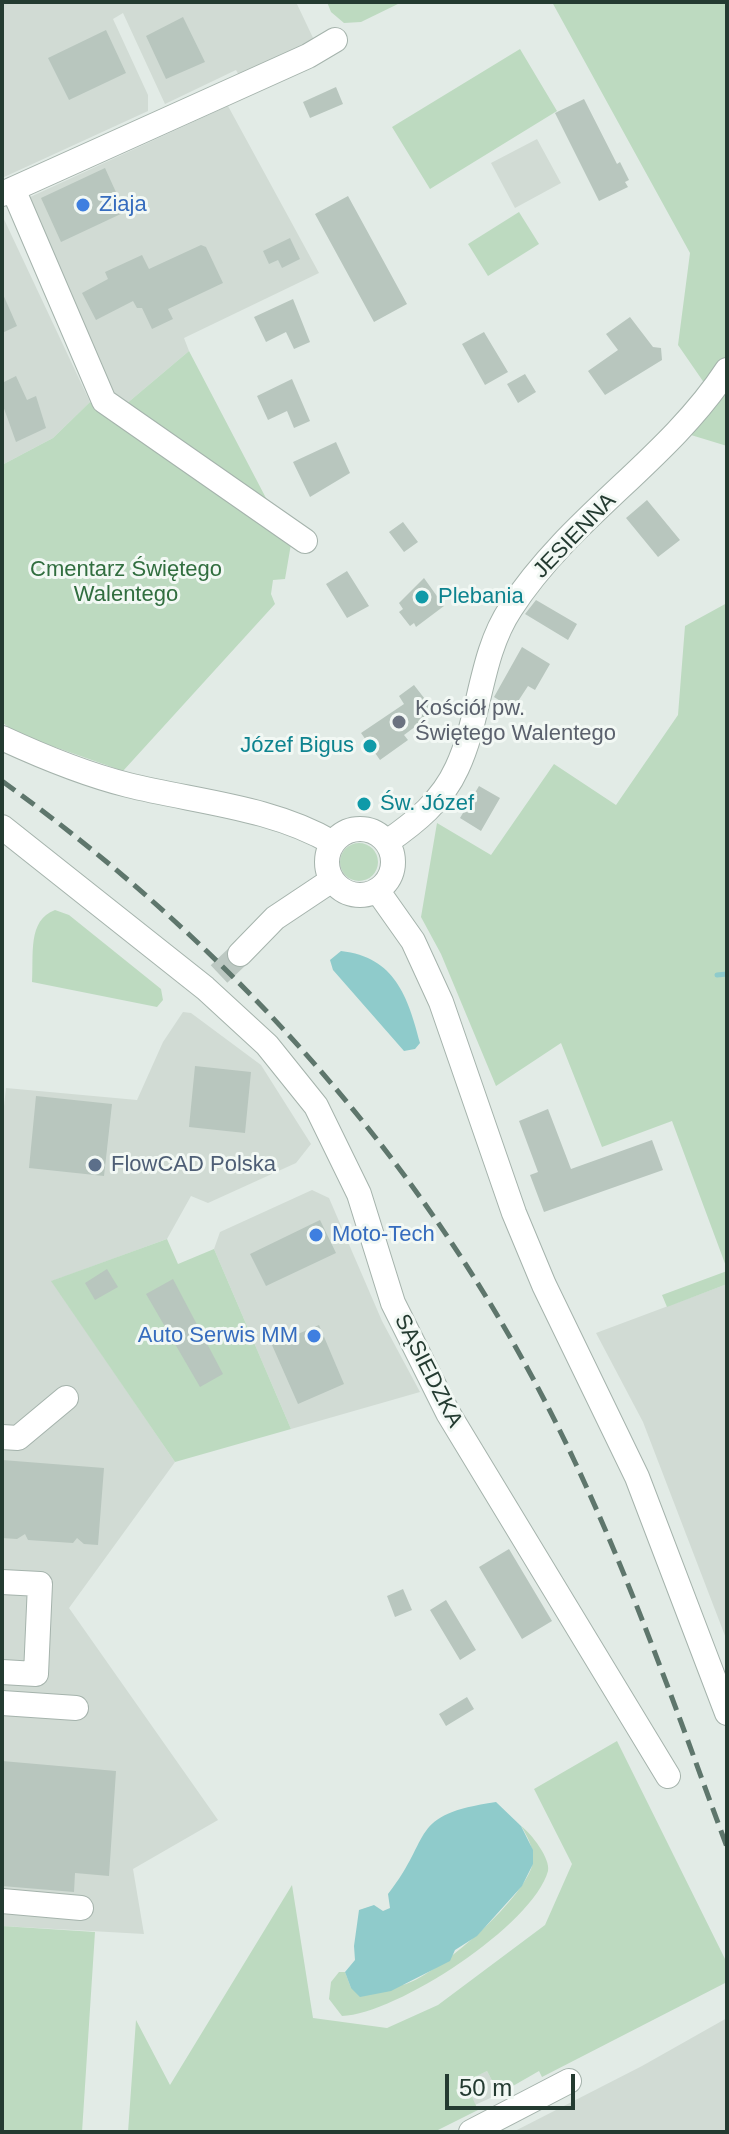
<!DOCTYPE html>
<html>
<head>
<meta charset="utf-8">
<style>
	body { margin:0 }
	#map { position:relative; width:729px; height:2134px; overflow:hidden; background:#e2ebe6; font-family:Arial,sans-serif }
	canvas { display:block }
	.frame { position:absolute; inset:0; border:4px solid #243b31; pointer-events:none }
	.scale { position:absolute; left:445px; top:2074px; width:130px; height:36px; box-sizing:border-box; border:4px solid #243b31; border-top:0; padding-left:10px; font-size:24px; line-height:28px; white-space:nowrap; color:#243b31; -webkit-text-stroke:6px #f2f8f4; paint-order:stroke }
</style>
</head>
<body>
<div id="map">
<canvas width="729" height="2134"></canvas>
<div class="frame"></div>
<div class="scale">50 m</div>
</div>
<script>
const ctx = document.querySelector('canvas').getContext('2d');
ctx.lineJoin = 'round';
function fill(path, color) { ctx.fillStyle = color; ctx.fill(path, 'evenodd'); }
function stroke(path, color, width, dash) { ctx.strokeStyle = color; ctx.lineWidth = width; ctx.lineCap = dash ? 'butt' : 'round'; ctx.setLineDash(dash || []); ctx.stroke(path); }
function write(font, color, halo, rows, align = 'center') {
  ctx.font = font + ' Arial,sans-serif'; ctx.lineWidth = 6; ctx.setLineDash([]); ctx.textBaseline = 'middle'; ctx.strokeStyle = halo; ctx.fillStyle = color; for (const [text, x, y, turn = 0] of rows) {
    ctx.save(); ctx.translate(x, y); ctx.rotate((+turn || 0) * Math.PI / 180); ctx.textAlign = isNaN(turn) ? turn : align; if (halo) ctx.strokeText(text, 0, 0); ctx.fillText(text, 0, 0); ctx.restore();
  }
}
const built = new Path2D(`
	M2,2H296L315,42L240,77L236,70L165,104L123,13L113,19L148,95V111L2,178Z
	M228,106L319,273L184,338L189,351L125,405L116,406L28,198Z
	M537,139L561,183L515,208L491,163Z
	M2,215L90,402L53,438L2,465Z
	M183,1012L191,1013L261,1065L311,1144L296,1163L208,1203L191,1196L167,1239L52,1281L175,1462L69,1608L218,1820L133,1869L144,1934L2,1926V1125L6,1088L137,1100L163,1042Z
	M312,1190L329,1198L382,1321L420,1392L291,1429L214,1249L220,1232Z
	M727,1284V1641L643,1422L596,1333Z
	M727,2018V2132H513L642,2066Z
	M487,2071L499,2094L475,2105L464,2082Z`);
const green = new Path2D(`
	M327,2H402L361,22L344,23L331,12Z
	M552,2H727V446L691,435L707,387L678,345L690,253Z
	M520,49L557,111L430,189L392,127Z
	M519,212L539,244L488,276L468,244Z
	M189,351L267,500L125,405Z
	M90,402L108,419L291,544L285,579L273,580L271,594L275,604L123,771L15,733L2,722V465L53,438Z
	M727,603V1269L672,1121L602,1147L561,1043L496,1086L441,954L421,917L437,823L491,855L554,764L616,805L678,715L685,626Z
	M340 862a19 19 0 1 1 38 0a19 19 0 1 1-38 0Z
	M55,910L69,915L161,989L163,1000L157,1007L32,982C34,956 27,920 55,910Z
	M167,1239L178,1264L214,1249L291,1429L175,1462L51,1281Z
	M727,1271V1284L667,1307L662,1295Z
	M617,1741L727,1963V1982L542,2077L539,2071L499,2094L487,2071L465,2082L478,2110L434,2132H128L136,2020L170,2085L292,1885L313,2018L387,2028L438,2005L545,1925L572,1864L534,1789Z
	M521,1826C531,1833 551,1859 548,1871C533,1925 397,2014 342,2016L329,1999L331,1982L339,1972H345L351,1988C367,1987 390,1989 406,1984C439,1973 521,1902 532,1866C536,1852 528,1837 521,1826Z
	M2,1926L95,1932L82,2132H2Z`);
const water = new Path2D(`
	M341,951C395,957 408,997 420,1043L415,1049L404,1051L333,970L330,960Z
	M496,1802L521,1826L533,1850V1864L522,1886L477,1936L455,1950L450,1961L391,1991L360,1997L351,1988L345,1972L355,1960L354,1946L359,1910L374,1905L383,1911L390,1908L388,1894C434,1836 407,1815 496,1802Z`);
const stream = new Path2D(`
	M717,975L727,974`);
const building = new Path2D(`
	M183,17L205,62L166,79L146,36Z
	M106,30L126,73L69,100L48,58Z
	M336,87L343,104L310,118L303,102Z
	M584,99L617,164L620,162L629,180L625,182L628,187L599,201L555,113Z
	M105,168L125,212L61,242L41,198Z
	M348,196L407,304L374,322L315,214Z
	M290,238L300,259L282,268L278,260L269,264L263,251Z
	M201,245L206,247L223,283L168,309L173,319L152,329L142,308H137L133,301L96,320L82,293L108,279L105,272L142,255L149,269Z
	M2,292L17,326L2,333Z
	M293,299L310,342L294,349L286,332L266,342L254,317Z
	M630,317L653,347L661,348L662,360L605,395L588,371L618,350L606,334Z
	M484,332L508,372L485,385L462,344Z
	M525,374L536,392L518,403L507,384Z
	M16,376L27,400L36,396L46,428L16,442L2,403V383Z
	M292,379L310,421L294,428L287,411L268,420L257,396Z
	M336,442L350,473L310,497L293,462Z
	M647,500L680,540L658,557L626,518Z
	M403,522L418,542L404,552L389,532Z
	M347,571L369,606L347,618L326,584Z
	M424,578L444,606L416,627L414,623L410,626L399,612L403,609L399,603Z
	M536,600L577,624L568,640L525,614Z
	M522,647L550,664L535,690L528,686L513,709L494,697Z
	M414,685L435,712L404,735L408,740L380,760L361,733L404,704L399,696Z
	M479,786L500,798L481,831L460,818Z
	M195,1066L251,1072L245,1133L189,1127Z
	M36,1096L112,1104L104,1176L29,1168Z
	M548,1109L571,1169L652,1140L663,1170L544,1212L530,1175L538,1172L519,1121Z
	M320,1220L336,1253L266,1286L250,1254Z
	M107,1269L118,1287L95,1300L85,1283Z
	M173,1279L223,1374L200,1387L146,1294Z
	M319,1325L344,1384L298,1404L272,1345Z
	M2,1460L104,1468L98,1545L84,1544L77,1538L73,1543L28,1540L25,1534L17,1539L2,1538Z
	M509,1549L552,1621L522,1639L479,1567Z
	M403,1589L412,1610L395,1617L387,1596Z
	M446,1600L476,1650L460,1660L430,1610Z
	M467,1697L474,1709L446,1726L439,1714Z
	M2,1761L116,1771L109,1876L75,1873L74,1892L2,1886Z`);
const minorTunnel = new Path2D(`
	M219,974L240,954`);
const minor = new Path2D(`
	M13,189L104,401L305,541
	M2,194L308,56L335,40
	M2,738C43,757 84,774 128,785C196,802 272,807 333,843
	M2,827L205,988L267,1045L316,1106L359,1194L393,1303L448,1413L668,1776
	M327 862a33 33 0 1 1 66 0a33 33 0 1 1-66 0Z
	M387,842C416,822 442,801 457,768C481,717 479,656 511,608C570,517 668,460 727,370
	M377,890L413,941L441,1002L514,1213L544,1285L637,1477L727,1713
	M240,954L275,918L332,880
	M2,1437L18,1438L66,1398
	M2,1582L40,1584L36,1674L2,1672
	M2,1703L76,1708
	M2,1901L81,1908
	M471,2132L569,2081`);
const rail = new Path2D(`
	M2,781C238,951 431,1169 560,1431C626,1565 675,1707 727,1847`);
const markers = [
	[83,205,8,"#3f7fe0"],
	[422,597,8,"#0f9aa8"],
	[399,722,8,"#6b7280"],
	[370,746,8,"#0f9aa8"],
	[364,804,8,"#0f9aa8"],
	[95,1165,8,"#5c6f8a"],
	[316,1235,8,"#3f7fe0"],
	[314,1336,8,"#3f7fe0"]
];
const shopNames = [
	["Ziaja",99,205],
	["Moto-Tech",332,1235],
	["Auto Serwis MM",298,1336,"right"]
];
const streetNames = [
	["JESIENNA",575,536,-46],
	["SĄSIEDZKA",428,1371,63]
];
const parkNames = [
	["Cmentarz Świętego",126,570],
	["Walentego",126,595]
];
const cultureNames = [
	["Plebania",438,597],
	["Józef Bigus",354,746,"right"],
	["Św. Józef",380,804]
];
const worshipNames = [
	["Kościół pw.",415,709],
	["Świętego Walentego",415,734]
];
const serviceNames = [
	["FlowCAD Polska",111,1165]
];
fill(built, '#d1dbd4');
fill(green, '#bddac0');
fill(water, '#8fcbcb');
stroke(stream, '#8fcbcb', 5);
fill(building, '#b8c6be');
stroke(minorTunnel, '#bcc8c2', 24, [24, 12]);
stroke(minor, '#a5b3ac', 26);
stroke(minor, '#fff', 24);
stroke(rail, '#5e766c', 5, [16, 8]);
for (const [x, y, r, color] of markers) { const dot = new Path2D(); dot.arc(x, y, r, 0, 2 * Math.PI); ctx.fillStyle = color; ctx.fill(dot); stroke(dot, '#f2f8f4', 3); }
write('22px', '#366cbe', '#f2f8f4', shopNames, 'left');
write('22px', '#243b31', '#f2f8f4', streetNames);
write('22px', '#316e3f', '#f2f8f4', parkNames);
write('22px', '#0d838f', '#f2f8f4', cultureNames, 'left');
write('22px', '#5b616d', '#f2f8f4', worshipNames, 'left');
write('22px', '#4e5e75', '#f2f8f4', serviceNames, 'left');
</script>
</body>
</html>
